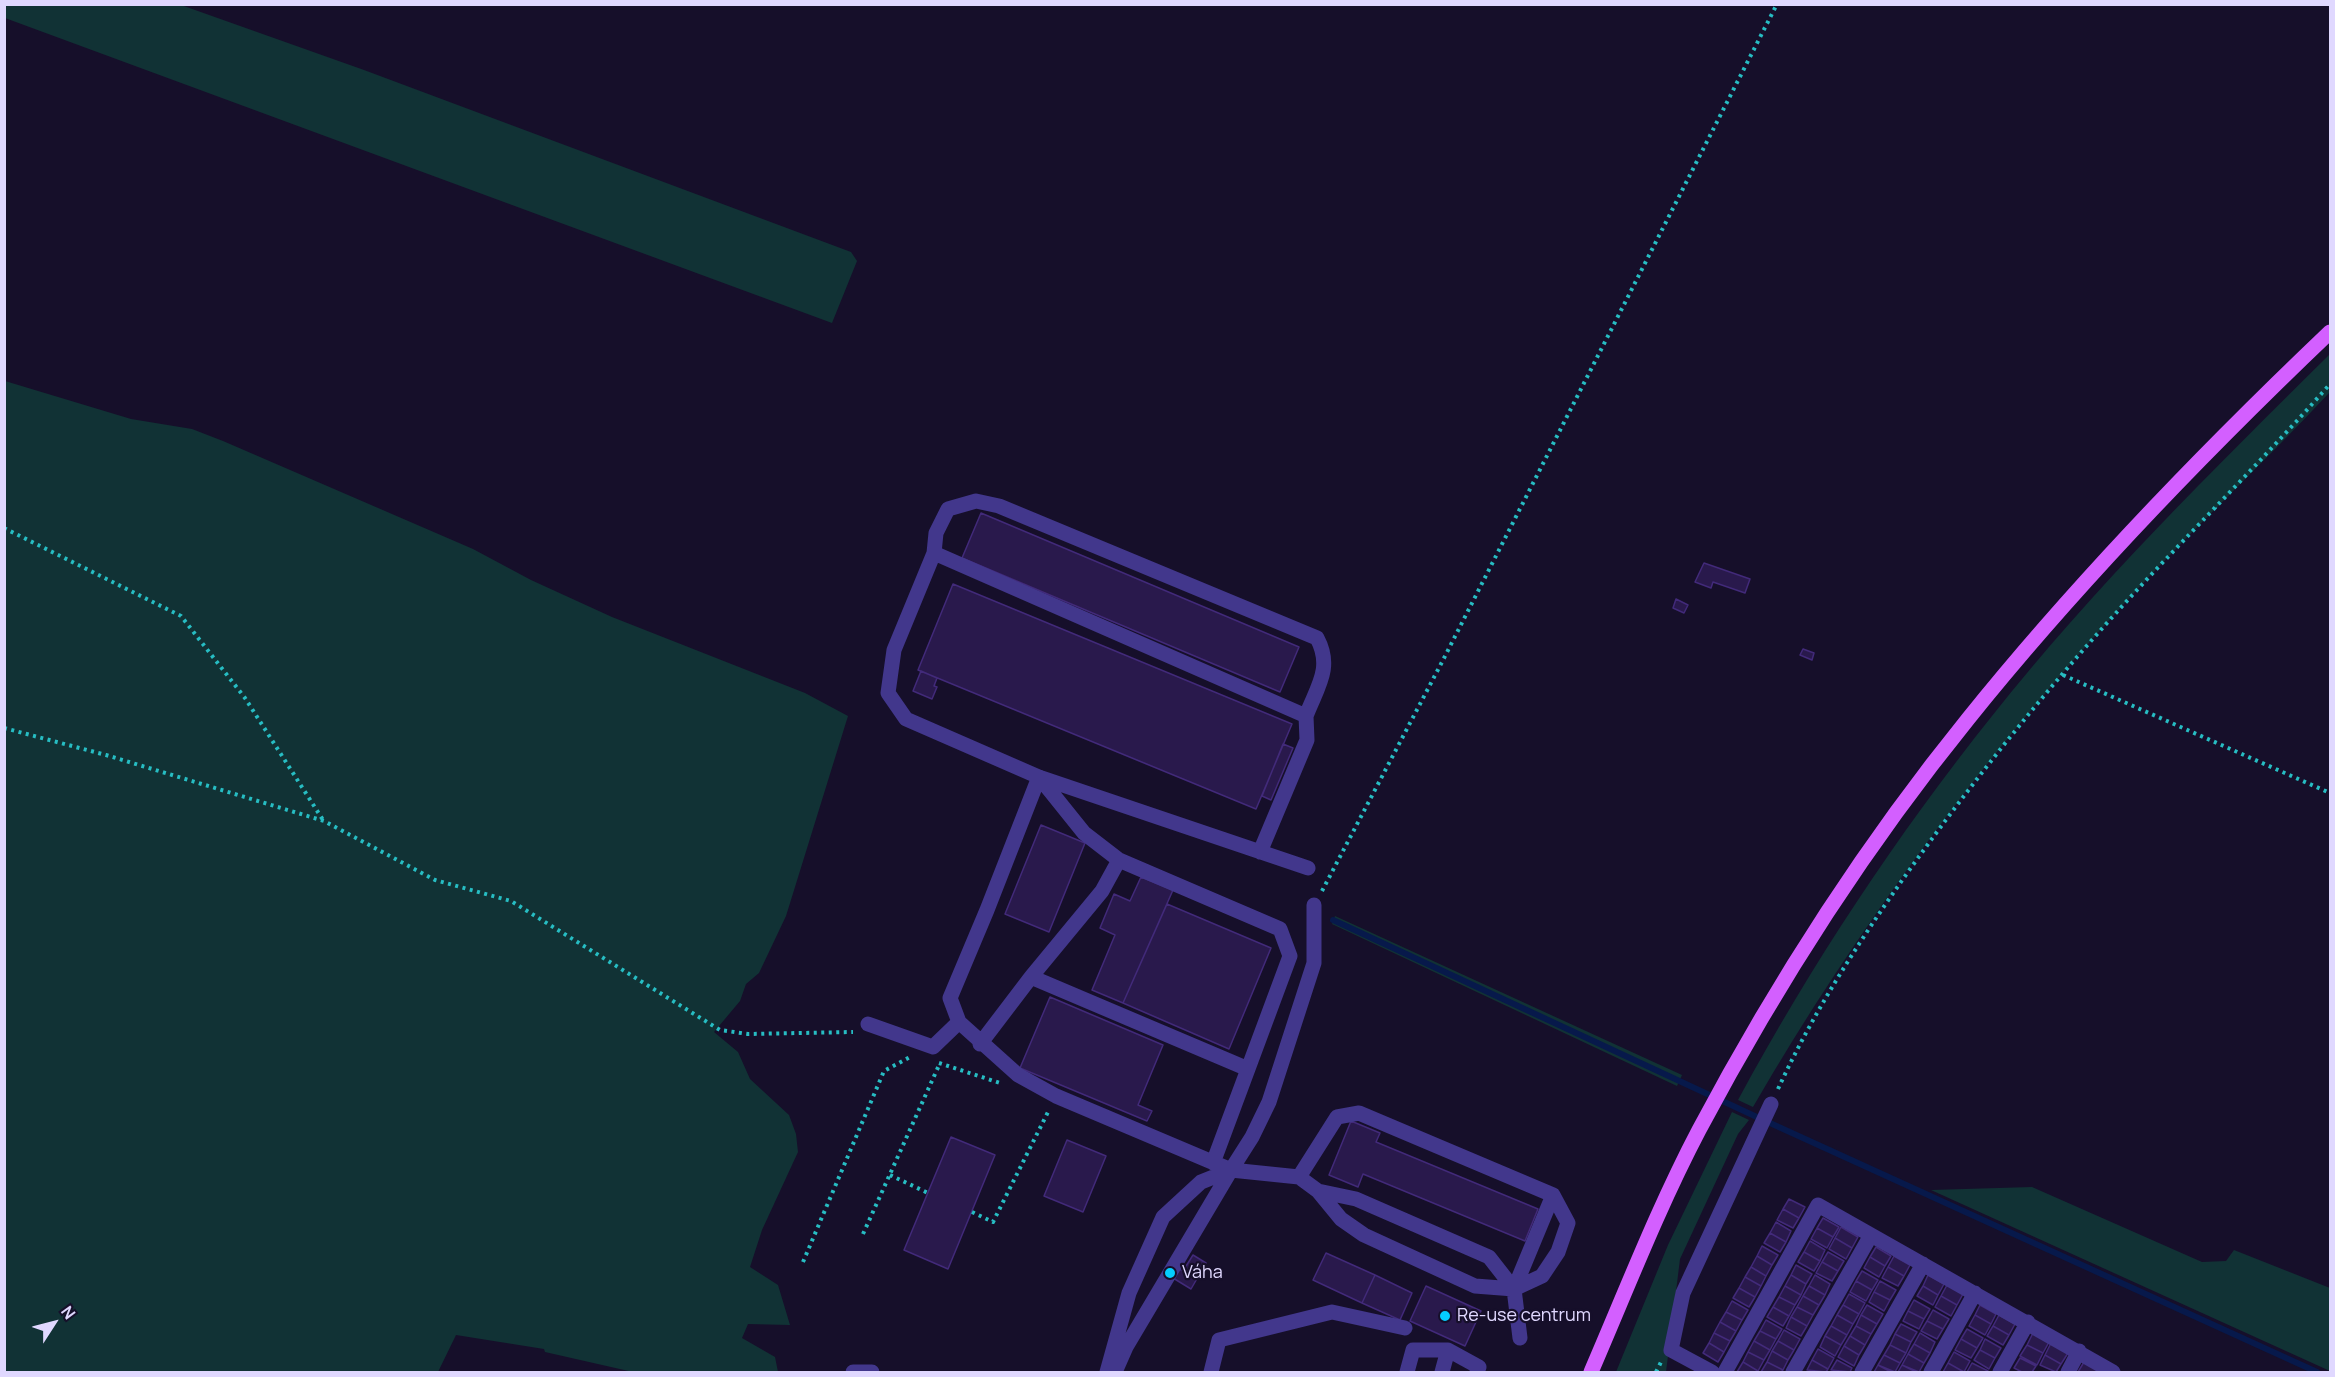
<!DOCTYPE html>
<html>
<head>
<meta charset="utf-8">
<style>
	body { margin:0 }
	#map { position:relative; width:2335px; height:1377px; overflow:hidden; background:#160f2a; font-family:Manrope,sans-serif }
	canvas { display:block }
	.frame { position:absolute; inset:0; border:6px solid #e0d8ff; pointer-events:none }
	.north { position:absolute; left:24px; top:1293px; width:60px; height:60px; -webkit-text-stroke:4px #160f2a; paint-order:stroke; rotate:54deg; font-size:16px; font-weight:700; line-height:24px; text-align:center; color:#e0d8ff }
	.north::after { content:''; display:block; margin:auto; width:21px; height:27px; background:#e0d8ff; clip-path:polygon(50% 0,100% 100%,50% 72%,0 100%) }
</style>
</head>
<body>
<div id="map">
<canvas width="2335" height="1377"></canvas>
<div class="frame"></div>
<div class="north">N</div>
</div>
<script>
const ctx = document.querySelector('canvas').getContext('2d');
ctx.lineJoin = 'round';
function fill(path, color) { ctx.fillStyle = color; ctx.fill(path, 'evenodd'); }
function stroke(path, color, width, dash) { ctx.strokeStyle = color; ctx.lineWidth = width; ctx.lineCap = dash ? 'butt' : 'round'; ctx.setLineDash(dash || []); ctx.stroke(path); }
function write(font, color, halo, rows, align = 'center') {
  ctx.font = font + ' Manrope,sans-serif'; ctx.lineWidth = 4.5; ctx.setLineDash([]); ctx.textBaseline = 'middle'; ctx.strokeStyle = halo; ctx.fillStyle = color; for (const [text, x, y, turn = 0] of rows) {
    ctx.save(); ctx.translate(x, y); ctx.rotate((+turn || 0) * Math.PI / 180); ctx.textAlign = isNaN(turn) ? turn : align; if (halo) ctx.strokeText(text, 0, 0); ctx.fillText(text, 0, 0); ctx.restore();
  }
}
const green = new Path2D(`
	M4,5H181L364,70L851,252L857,261L832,323L5,18Z
	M2330,354V392C2263,464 2190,531 2123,605C1983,758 1858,926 1753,1107L1738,1100C1811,965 1896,836 1992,716C2094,587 2214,469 2330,354Z
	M5,381L131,419L192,429L223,441L473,549L531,580L612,617L805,693L848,716L786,916L759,973L746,984L740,1001L714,1032L738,1052L750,1079L789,1115L796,1134L798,1152L762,1230L750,1267L778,1285L790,1325L748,1324L742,1338L775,1357L778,1372H633L545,1352L544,1349L456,1335L438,1372H5Z
	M1335,916L1682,1075L1677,1086L1332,924Z
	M1732,1112L1749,1120L1738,1134L1680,1259L1666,1372H1616L1668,1245Z
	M2032,1187L2202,1262L2226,1261L2234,1250L2330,1288V1371L1931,1190Z`);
const stream = new Path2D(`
	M1333,920L1759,1118
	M1770,1123L2317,1372`);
const building = new Path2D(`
	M981,513L1299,647L1280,692L962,558Z
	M1704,563L1750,579L1745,593L1713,582L1711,588L1695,582Z
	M953,584L1292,724L1256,809L918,670Z
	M1676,599L1688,605L1684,613L1673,608Z
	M1803,649L1814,653L1812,660L1800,655Z
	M921,671L937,678L934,686L937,687L932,699L913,691Z
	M1283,744L1293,748L1271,800L1262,796Z
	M1041,825L1085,843L1049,932L1005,914Z
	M1141,877L1173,890L1123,1003L1092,990L1115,935L1100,928L1114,894L1130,901Z
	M1167,904L1271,948L1229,1049L1123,1003Z
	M1050,997L1163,1045L1138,1105L1152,1111L1147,1121L1020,1068Z
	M1351,1121L1380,1133L1376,1142L1538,1209L1525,1241L1363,1174L1358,1187L1329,1175Z
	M951,1137L995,1155L948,1269L904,1250Z
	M1067,1140L1106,1156L1083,1212L1044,1196Z
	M1789,1199L1805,1207L1799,1218L1783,1209Z
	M1783,1209L1799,1218L1793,1228L1777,1220Z
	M1823,1218L1839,1227L1833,1237L1817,1228Z
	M1776,1222L1791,1231L1786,1242L1770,1233Z
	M1841,1227L1858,1237L1852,1248L1835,1238Z
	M1817,1228L1833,1237L1827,1248L1811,1239Z
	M1770,1233L1786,1242L1780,1252L1764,1243Z
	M1835,1238L1852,1248L1846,1259L1829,1249Z
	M1810,1241L1825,1250L1820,1261L1804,1252Z
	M1762,1246L1778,1255L1772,1265L1757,1256Z
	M1876,1247L1891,1256L1885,1266L1870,1257Z
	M1804,1252L1820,1261L1814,1271L1798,1262Z
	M1828,1252L1844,1261L1838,1271L1822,1262Z
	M1326,1253L1375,1275L1362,1303L1313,1280Z
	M1193,1255L1206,1263L1191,1289L1173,1278L1179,1269L1183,1271Z
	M1757,1256L1772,1265L1766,1276L1751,1267Z
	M1894,1256L1910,1265L1904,1276L1888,1267Z
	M1870,1257L1885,1266L1879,1277L1864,1268Z
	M1822,1262L1838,1271L1832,1281L1816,1273Z
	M1796,1265L1812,1274L1806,1284L1791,1275Z
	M1751,1267L1766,1276L1761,1286L1745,1277Z
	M1888,1267L1904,1276L1898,1286L1882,1278Z
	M1862,1271L1878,1280L1872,1290L1856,1281Z
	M1375,1275L1412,1293L1400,1320L1362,1303Z
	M1791,1275L1806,1284L1801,1295L1785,1286Z
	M1815,1275L1830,1284L1825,1295L1809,1286Z
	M1928,1275L1944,1284L1938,1295L1923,1286Z
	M1745,1277L1761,1286L1755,1297L1739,1288Z
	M1856,1281L1872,1290L1866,1301L1850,1292Z
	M1880,1281L1896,1290L1890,1300L1874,1292Z
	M1947,1285L1963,1294L1957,1305L1941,1296Z
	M1426,1286L1481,1311L1465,1346L1410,1321Z
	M1785,1286L1801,1295L1795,1305L1779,1297Z
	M1809,1286L1825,1295L1819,1305L1803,1296Z
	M1923,1286L1938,1295L1933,1305L1917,1296Z
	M1739,1288L1755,1297L1749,1307L1733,1298Z
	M1874,1292L1890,1300L1884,1311L1869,1302Z
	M1849,1294L1865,1303L1859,1314L1843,1305Z
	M1803,1296L1819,1305L1813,1315L1797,1307Z
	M1941,1296L1957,1305L1951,1316L1935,1307Z
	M1779,1297L1795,1305L1789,1316L1773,1307Z
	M1914,1300L1930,1309L1924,1319L1908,1311Z
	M1732,1301L1748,1310L1742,1320L1726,1312Z
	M1843,1305L1859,1314L1853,1324L1837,1315Z
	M1867,1305L1883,1314L1877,1324L1861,1315Z
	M1980,1305L1996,1314L1991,1324L1975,1315Z
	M1773,1307L1789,1316L1783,1326L1767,1317Z
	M1797,1307L1813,1315L1807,1326L1791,1317Z
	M1933,1310L1949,1319L1943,1329L1927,1321Z
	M1908,1311L1924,1319L1919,1329L1903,1321Z
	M1726,1312L1742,1320L1736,1331L1720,1322Z
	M1837,1315L1853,1324L1847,1335L1831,1326Z
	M1861,1315L1877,1324L1871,1334L1856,1326Z
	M1975,1315L1991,1324L1985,1335L1969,1326Z
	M1999,1315L2015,1324L2009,1335L1993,1326Z
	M1791,1317L1807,1326L1801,1336L1786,1328Z
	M1766,1320L1782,1329L1776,1339L1760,1331Z
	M1927,1321L1943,1329L1937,1339L1921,1331Z
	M1720,1322L1736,1331L1730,1341L1714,1333Z
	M1901,1324L1917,1332L1911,1342L1895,1334Z
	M1831,1326L1847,1335L1841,1345L1825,1336Z
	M1856,1326L1871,1334L1865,1345L1850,1336Z
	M1993,1326L2009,1335L2003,1345L1987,1336Z
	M1967,1329L1983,1338L1977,1348L1961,1339Z
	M1784,1330L1800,1339L1794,1350L1778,1341Z
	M1760,1331L1776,1339L1770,1350L1754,1341Z
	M1714,1333L1730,1341L1724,1352L1709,1343Z
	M1920,1333L1935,1342L1930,1353L1914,1344Z
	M2033,1333L2049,1342L2043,1353L2027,1345Z
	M1895,1334L1911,1342L1906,1353L1890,1345Z
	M1825,1336L1841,1345L1835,1356L1820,1347Z
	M1850,1336L1865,1345L1859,1355L1844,1346Z
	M1961,1339L1977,1348L1971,1358L1955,1350Z
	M1985,1339L2001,1348L1995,1358L1980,1350Z
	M1754,1341L1770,1350L1764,1360L1748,1352Z
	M1778,1341L1794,1350L1788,1360L1772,1351Z
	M1709,1343L1724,1352L1718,1362L1703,1353Z
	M2051,1343L2068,1353L2061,1364L2045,1355Z
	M1914,1344L1930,1353L1924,1363L1908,1354Z
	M1890,1345L1906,1353L1900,1363L1884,1355Z
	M2027,1345L2043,1353L2037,1365L2020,1356Z
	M1844,1346L1859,1355L1854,1366L1838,1357Z
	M1818,1349L1834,1358L1828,1369L1812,1360Z
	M1980,1350L1995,1358L1989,1369L1974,1360Z
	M1772,1351L1788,1360L1783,1370L1767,1362Z
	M1748,1352L1764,1360L1758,1371L1743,1362Z
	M1954,1352L1970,1361L1964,1372L1948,1363Z
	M1908,1354L1924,1363L1919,1372L1902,1365Z
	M1884,1355L1900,1363L1895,1372L1878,1365Z
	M2045,1355L2061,1364L2056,1372L2040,1365Z
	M2020,1358L2036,1366L2032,1372H2022L2014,1368Z
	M1812,1360L1828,1369L1826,1372L1807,1370Z
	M1837,1360L1852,1368L1850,1372L1831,1370Z
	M1743,1362L1758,1371L1757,1372H1737Z
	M1767,1362L1783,1370L1781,1372H1761Z
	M2084,1362L2102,1372H2078Z
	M1948,1363L1964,1372H1943Z
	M1972,1363L1988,1371L1987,1372H1967Z
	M1878,1365L1891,1372H1874Z
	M1902,1365L1916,1372H1898Z`);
const path = new Path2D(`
	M4,528L181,616L245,698L323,820
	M2063,675L2330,793
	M4,728L106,755L324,821L435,880L511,901L720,1030L748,1034L853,1032
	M1322,891L1442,662L1777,4
	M939,1063L1000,1083
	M1778,1089C1812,1015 1856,946 1903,879C1978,773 2061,671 2150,576C2210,512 2272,450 2330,384
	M890,1175L928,1193
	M972,1212L993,1222L1049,1110
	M863,1234L940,1063
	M803,1262L884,1071L910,1057
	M1656,1372L1661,1362`);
const minor = new Path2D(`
	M934,553L1306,716C1317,687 1333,668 1317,638L999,506L976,501L948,509L936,533L934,553L894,650L888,693L906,719L1039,777L987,910L950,998L959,1022L1018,1075L1056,1096L1231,1170L1299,1177L1318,1191L1341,1219L1364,1235L1475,1286L1514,1289L1542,1276L1558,1252L1568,1223L1553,1195L1359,1113L1337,1117L1299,1177
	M1039,777L1084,833L1119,860L1280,929L1290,956L1248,1069L1031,977L1102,891L1119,860
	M1039,777L1308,868
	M1260,852L1307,740L1306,716
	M868,1024L933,1047L959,1022
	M980,1044L1031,977
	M1213,1163L1248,1069
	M1318,1191L1356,1199L1489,1257L1514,1289
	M1520,1338L1514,1289L1553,1195
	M853,1372H872
	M1107,1372L1129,1293L1163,1217L1201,1182L1231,1170L1252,1137L1269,1102L1314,963V905
	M1115,1372L1126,1347L1231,1170
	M1211,1372L1219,1340L1332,1312L1405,1328
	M1407,1372L1413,1350H1448L1479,1367L1477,1372
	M1442,1372L1448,1350
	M1712,1372L1671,1350L1683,1293L1771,1104
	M1725,1372L1818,1205L2113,1372
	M1793,1372L1871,1235
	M1862,1372L1923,1264
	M1931,1372L1975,1293
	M2000,1372L2028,1322
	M2068,1372L2079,1351`);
const major = new Path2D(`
	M1591,1372C1626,1291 1658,1208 1699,1130C1776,985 1865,846 1968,719C2079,581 2202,454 2330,332`);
const markers = [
	[1170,1273,6,"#04cdff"],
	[1445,1316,6,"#04cdff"]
];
const poiNames = [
	["Váha",1182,1273],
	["Re-use centrum",1457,1316]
];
fill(green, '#113235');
stroke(stream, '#07194b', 6);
fill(building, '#29194c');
stroke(building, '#422a7a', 1.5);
stroke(path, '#27bdc3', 4, [3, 4.5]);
stroke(minor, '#42378c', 15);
stroke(major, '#d35fff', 15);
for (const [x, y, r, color] of markers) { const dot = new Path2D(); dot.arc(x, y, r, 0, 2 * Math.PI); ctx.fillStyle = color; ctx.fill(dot); stroke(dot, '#160f2a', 2); }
write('18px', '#e0d8ff', '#160f2a', poiNames, 'left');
</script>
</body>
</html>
